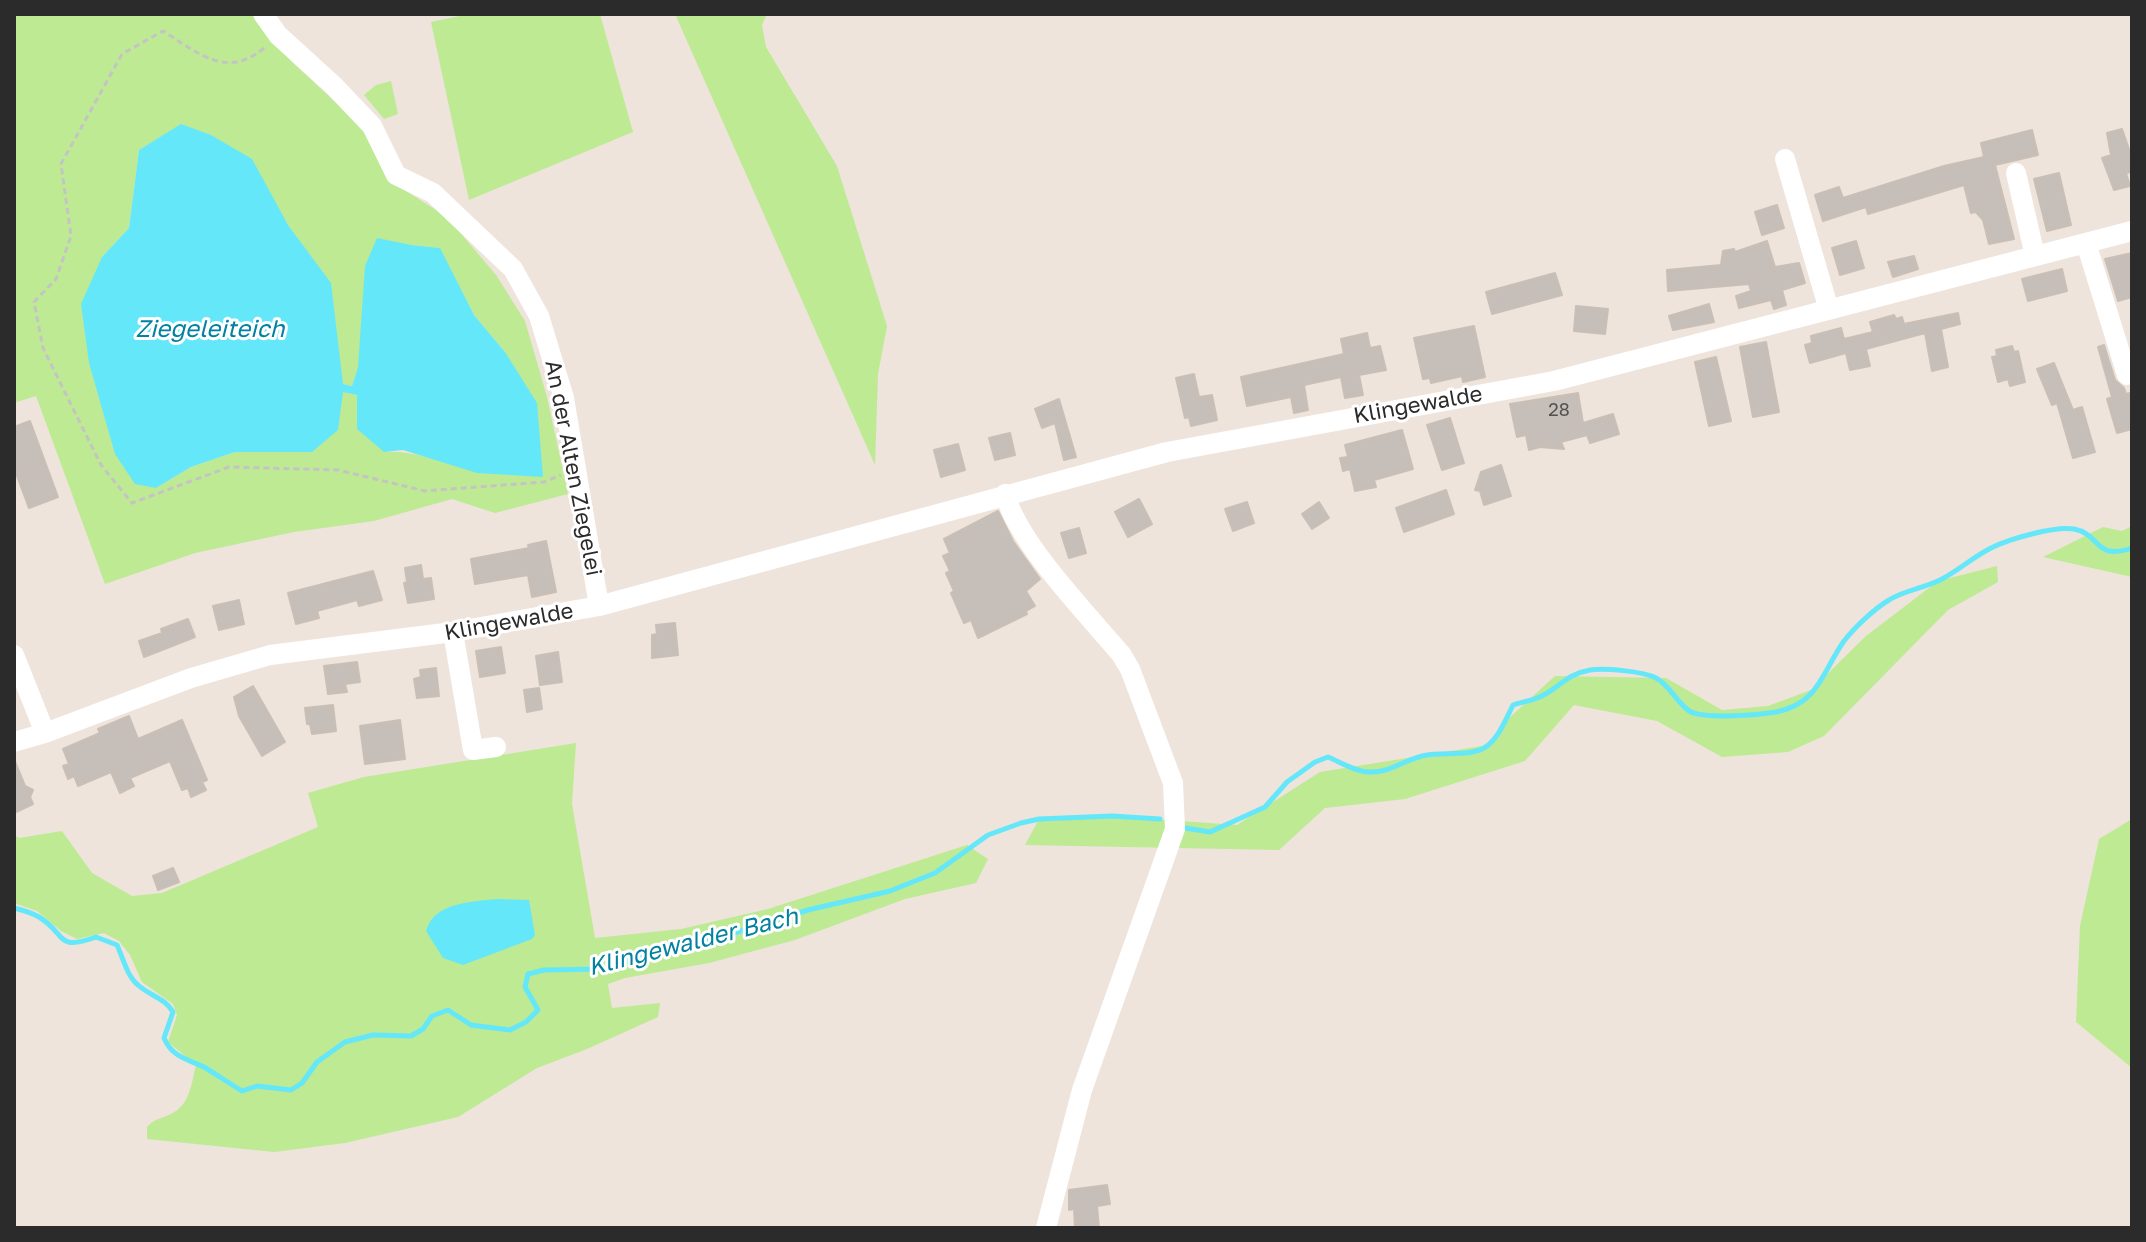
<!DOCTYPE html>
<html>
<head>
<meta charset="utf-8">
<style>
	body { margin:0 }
	#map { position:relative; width:2146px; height:1242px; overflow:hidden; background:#eee4dc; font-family:"Golos Text",sans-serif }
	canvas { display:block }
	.frame { position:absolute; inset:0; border:16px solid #2b2b2b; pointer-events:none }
</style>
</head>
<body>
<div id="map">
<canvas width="2146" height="1242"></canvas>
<div class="frame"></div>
</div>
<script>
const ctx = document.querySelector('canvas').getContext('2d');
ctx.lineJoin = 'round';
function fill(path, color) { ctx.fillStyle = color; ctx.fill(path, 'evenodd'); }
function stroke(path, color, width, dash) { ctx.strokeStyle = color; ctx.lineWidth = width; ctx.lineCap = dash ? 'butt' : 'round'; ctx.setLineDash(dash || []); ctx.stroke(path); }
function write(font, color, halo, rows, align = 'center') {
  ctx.font = font + ' "Golos Text",sans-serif'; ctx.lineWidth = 6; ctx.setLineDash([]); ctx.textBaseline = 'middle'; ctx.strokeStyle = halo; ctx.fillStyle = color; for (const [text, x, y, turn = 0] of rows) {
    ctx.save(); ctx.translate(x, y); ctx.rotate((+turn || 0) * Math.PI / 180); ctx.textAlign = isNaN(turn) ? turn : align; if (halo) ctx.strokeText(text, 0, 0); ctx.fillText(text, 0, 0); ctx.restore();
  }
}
const green = new Path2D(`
	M14,14H256L261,25L292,62L361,126L398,186L447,217L496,275L525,321L547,397L568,494L495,513L452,499L374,521L294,532L195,553L105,584L36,396L14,403ZM181,125L211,135L288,225L330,283L342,384L352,386L358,367L411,245L439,248L474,315L505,352L500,473C459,472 424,449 384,452L357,395L342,391L312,452H235L191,467L156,488L102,257L129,228L139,150Z
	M469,14H600L633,132L469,200L431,22Z
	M675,14H767L762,25L766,47L837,166L887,326L878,374L875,465Z
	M391,81L398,114L384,119L364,95L376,85Z
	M2132,526V577L2043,557L2103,527L2122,531Z
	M1997,566L1998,582L1948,610L1824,736L1788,752L1722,757L1657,721L1574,705L1525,761L1405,799L1325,808L1279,850L1025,845L1039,819L1110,816L1237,825L1320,772L1488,745L1509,718L1555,676L1666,678L1722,710L1768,706L1811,690L1866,636L1938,581Z
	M576,743L572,804L595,938L681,929L768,909L967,845L988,859L976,883L905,899L795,940L709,963L625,978L608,984L612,1008L660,1003L658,1017L587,1049L537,1068L458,1117L345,1143L274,1152L147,1139V1127C154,1119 160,1119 169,1115C190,1106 191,1085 196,1065L168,1042L177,1015L173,1004L142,982L130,955L119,941L104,933L77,939L61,931L37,911L14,903V835L19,838L62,831L92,873L132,896L162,893L318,827L308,793L364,777Z
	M2132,819V1068L2076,1022L2080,926L2099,839Z`);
const water = new Path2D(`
	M181,124L211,135L252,159L288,225L331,283L343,384L352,386L358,367L365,266L377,238L411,245L440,248L474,315L505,352L537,403L543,477L477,473L403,450L384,452L357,429V395L343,392L338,430L312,452H235L191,467L156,488L135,484L115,454L89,363L81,304L102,257L129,228L139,150Z
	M497,899L529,900L535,935L532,939L463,965L443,958L426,931C434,902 471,902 497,899Z`);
const stream = new Path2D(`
	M1185,828L1210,832L1265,807L1287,782L1315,762L1328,757C1340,762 1356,772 1369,772C1392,773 1406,758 1427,755C1445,752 1473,757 1487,746C1499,737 1506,719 1513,705C1522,702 1534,700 1542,696C1560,687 1567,674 1590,670C1604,668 1643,671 1656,678C1670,685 1677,704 1691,712C1706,719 1759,715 1776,712C1819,704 1822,672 1844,641C1855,627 1874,609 1889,600C1903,591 1924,588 1940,580C1958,571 1973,557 1991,548C2009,539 2054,526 2074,529C2101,534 2094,561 2132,548
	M14,908C22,910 32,913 39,917C67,934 55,952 96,937L117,945C123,958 127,976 138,985C150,996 165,998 173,1012L164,1038C172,1057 187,1059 204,1067C217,1075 229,1083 242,1091L257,1086L291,1090L302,1083L317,1062L345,1042L373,1035L411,1036L423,1029L432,1016L448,1010L471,1025L510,1030L526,1022L538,1010L525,987L528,974L544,970L603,969L659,950L705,942L808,910L890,891L935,873L988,835L1021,823L1039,819L1112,816L1160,819`);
const building = new Path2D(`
	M2122,129L2132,158V172L2126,173L2130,186L2114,190L2102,158L2111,155L2107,133Z
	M2032,130L2038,155L1995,165L2014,239L1989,244L1983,220L1976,212L1971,213L1964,185L1868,214L1866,207L1823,221L1815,195L1839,187L1843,198L1944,166L1984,157L1981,143Z
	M2059,173L2071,225L2047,231L2034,179Z
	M1777,205L1784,228L1762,235L1755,212Z
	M1767,241L1775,267L1799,263L1805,283L1782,290L1786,305L1774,309L1771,300L1739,308L1736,296L1751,291L1749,284L1668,291L1667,270L1721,265L1723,251L1734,249L1735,252Z
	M1856,241L1864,268L1840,275L1832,248Z
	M2132,253V297L2118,301L2105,259Z
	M1914,256L1918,269L1893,277L1888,262Z
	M2062,269L2067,291L2028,301L2022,279Z
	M1555,273L1562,295L1492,314L1486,292Z
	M1709,304L1714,322L1673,330L1669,316Z
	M1576,306L1608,309L1605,334L1574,331Z
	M1958,313L1960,324L1941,329L1948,367L1932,371L1925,333L1866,349L1870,366L1850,370L1846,353L1810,363L1805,345L1812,343L1811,336L1841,328L1844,339L1873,332L1870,322L1894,315L1896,319L1902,317L1904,324Z
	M1474,326L1485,377L1463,382L1462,376L1431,383L1430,378L1423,379L1414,338Z
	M1367,333L1370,348L1380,346L1386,370L1359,375L1363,395L1345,398L1341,377L1304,385L1308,410L1294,413L1291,397L1247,406L1241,377L1344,354L1341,339Z
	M1766,342L1779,412L1753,417L1740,347Z
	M2104,345L2115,380L2124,388L2126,394L2130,393L2132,400V429L2117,433L2107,399L2112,397L2098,347Z
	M2012,346L2014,352L2018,351L2025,382L2010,386L2008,379L1998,382L1992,357L1997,356L1996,350Z
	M1716,357L1731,421L1709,426L1695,362Z
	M2054,363L2073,410L2082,407L2095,452L2073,458L2057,403L2052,405L2037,369Z
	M1194,374L1199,397L1212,395L1217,420L1191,426L1189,417L1185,418L1176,378Z
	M1578,393L1583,423L1613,414L1619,434L1590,443L1587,435L1561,442L1564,449L1540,447L1529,450L1526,435L1517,437L1510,404Z
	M1059,399L1076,457L1064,460L1055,423L1042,428L1035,409Z
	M1450,418L1464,463L1442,470L1427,425Z
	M30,421L58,497L29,508L14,468V427Z
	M1402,430L1413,469L1374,480L1376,487L1355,491L1350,469L1343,471L1340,458L1348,457L1345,445Z
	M1010,433L1015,455L995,460L989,438Z
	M958,444L965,470L941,477L934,450Z
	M1501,465L1511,496L1484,505L1480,491L1475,490L1481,472Z
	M1446,490L1454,514L1404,532L1396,508Z
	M1139,499L1152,524L1128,537L1115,512Z
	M1247,502L1254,523L1233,531L1225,509Z
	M1319,502L1329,518L1312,529L1302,514Z
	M998,511L1013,541L1040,579L1026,591L1035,606L1026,611L1027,614L978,638L971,620L964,623L951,593L954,591L946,573L950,571L943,556L950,553L944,539Z
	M1079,528L1086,553L1069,558L1061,533Z
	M546,541L556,592L532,597L528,575L475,584L471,559L529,548L528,545Z
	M421,565L423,579L431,578L434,599L408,603L404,583L407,582L405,568Z
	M373,571L382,600L359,606L357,600L317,611L319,618L296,624L288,593Z
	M239,600L244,624L219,630L213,606Z
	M188,619L195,637L144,657L139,641L162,633L161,629Z
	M675,623L678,655L652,658V635L657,634L656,625Z
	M501,647L505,673L480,677L476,651Z
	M558,652L562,682L540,685L536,656Z
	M357,662L360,682L345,684L347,692L328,694L324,666Z
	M436,668L439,696L417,698L414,679L421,677L420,670Z
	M253,686L285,742L262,756L239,716L234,697Z
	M539,688L542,709L527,712L524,690Z
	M333,705L336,731L312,734L310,724H307L305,708Z
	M129,716L138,739L182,720L207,780L202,782L206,790L191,797L188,788L182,790L170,761L130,778L134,786L120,793L111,772L78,786L74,776L68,779L63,766L69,764L63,749L100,733L98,729Z
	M400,720L405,759L365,764L360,726Z
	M14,759L25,786L33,790L30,797L33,804L14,813Z
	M173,868L179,882L158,890L153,876Z
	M1107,1185L1110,1204L1097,1206L1099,1228H1075L1074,1209L1069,1210V1190Z`);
const path = new Path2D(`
	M264,48C226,80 197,52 163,31L122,54L61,164L71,236L56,279L34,302L43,348L101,465L132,503L229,467L338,470L425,491L544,482L561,475`);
const minor = new Path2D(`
	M263,14L278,35L334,86L372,126L396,175L433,193L513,269L539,316L564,398L599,606
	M1785,159L1829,310
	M2016,173L2035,256
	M2086,243L2127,375
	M1005,494C1018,543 1087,614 1121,654L1130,669L1173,783L1175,829L1082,1090L1046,1228
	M453,632L473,750L496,747
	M14,655L45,733
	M14,742L45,733L191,678L270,655L453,632L599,606L1167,452L1554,381L2132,231`);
const numberNames = [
	["28",1559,410]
];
const streetNames = [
	["Klingewalde",1418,405,-10],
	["An der Alten Ziegelei",573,468,79],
	["Klingewalde",509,622,-10]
];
const waterNames = [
	["Ziegeleiteich",210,329],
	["Klingewalder Bach",693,942,-14]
];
fill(green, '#bdea93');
fill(water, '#65e7fa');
stroke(stream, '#65e7fa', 5);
fill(building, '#c6beb8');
stroke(building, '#cabfb5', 2);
stroke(path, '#c4c4c4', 3, [6, 4]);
stroke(minor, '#fff', 20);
write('18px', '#52504e', null, numberNames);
write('22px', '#2b2b2b', '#fff', streetNames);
write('italic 24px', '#0281a1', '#fff', waterNames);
</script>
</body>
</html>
